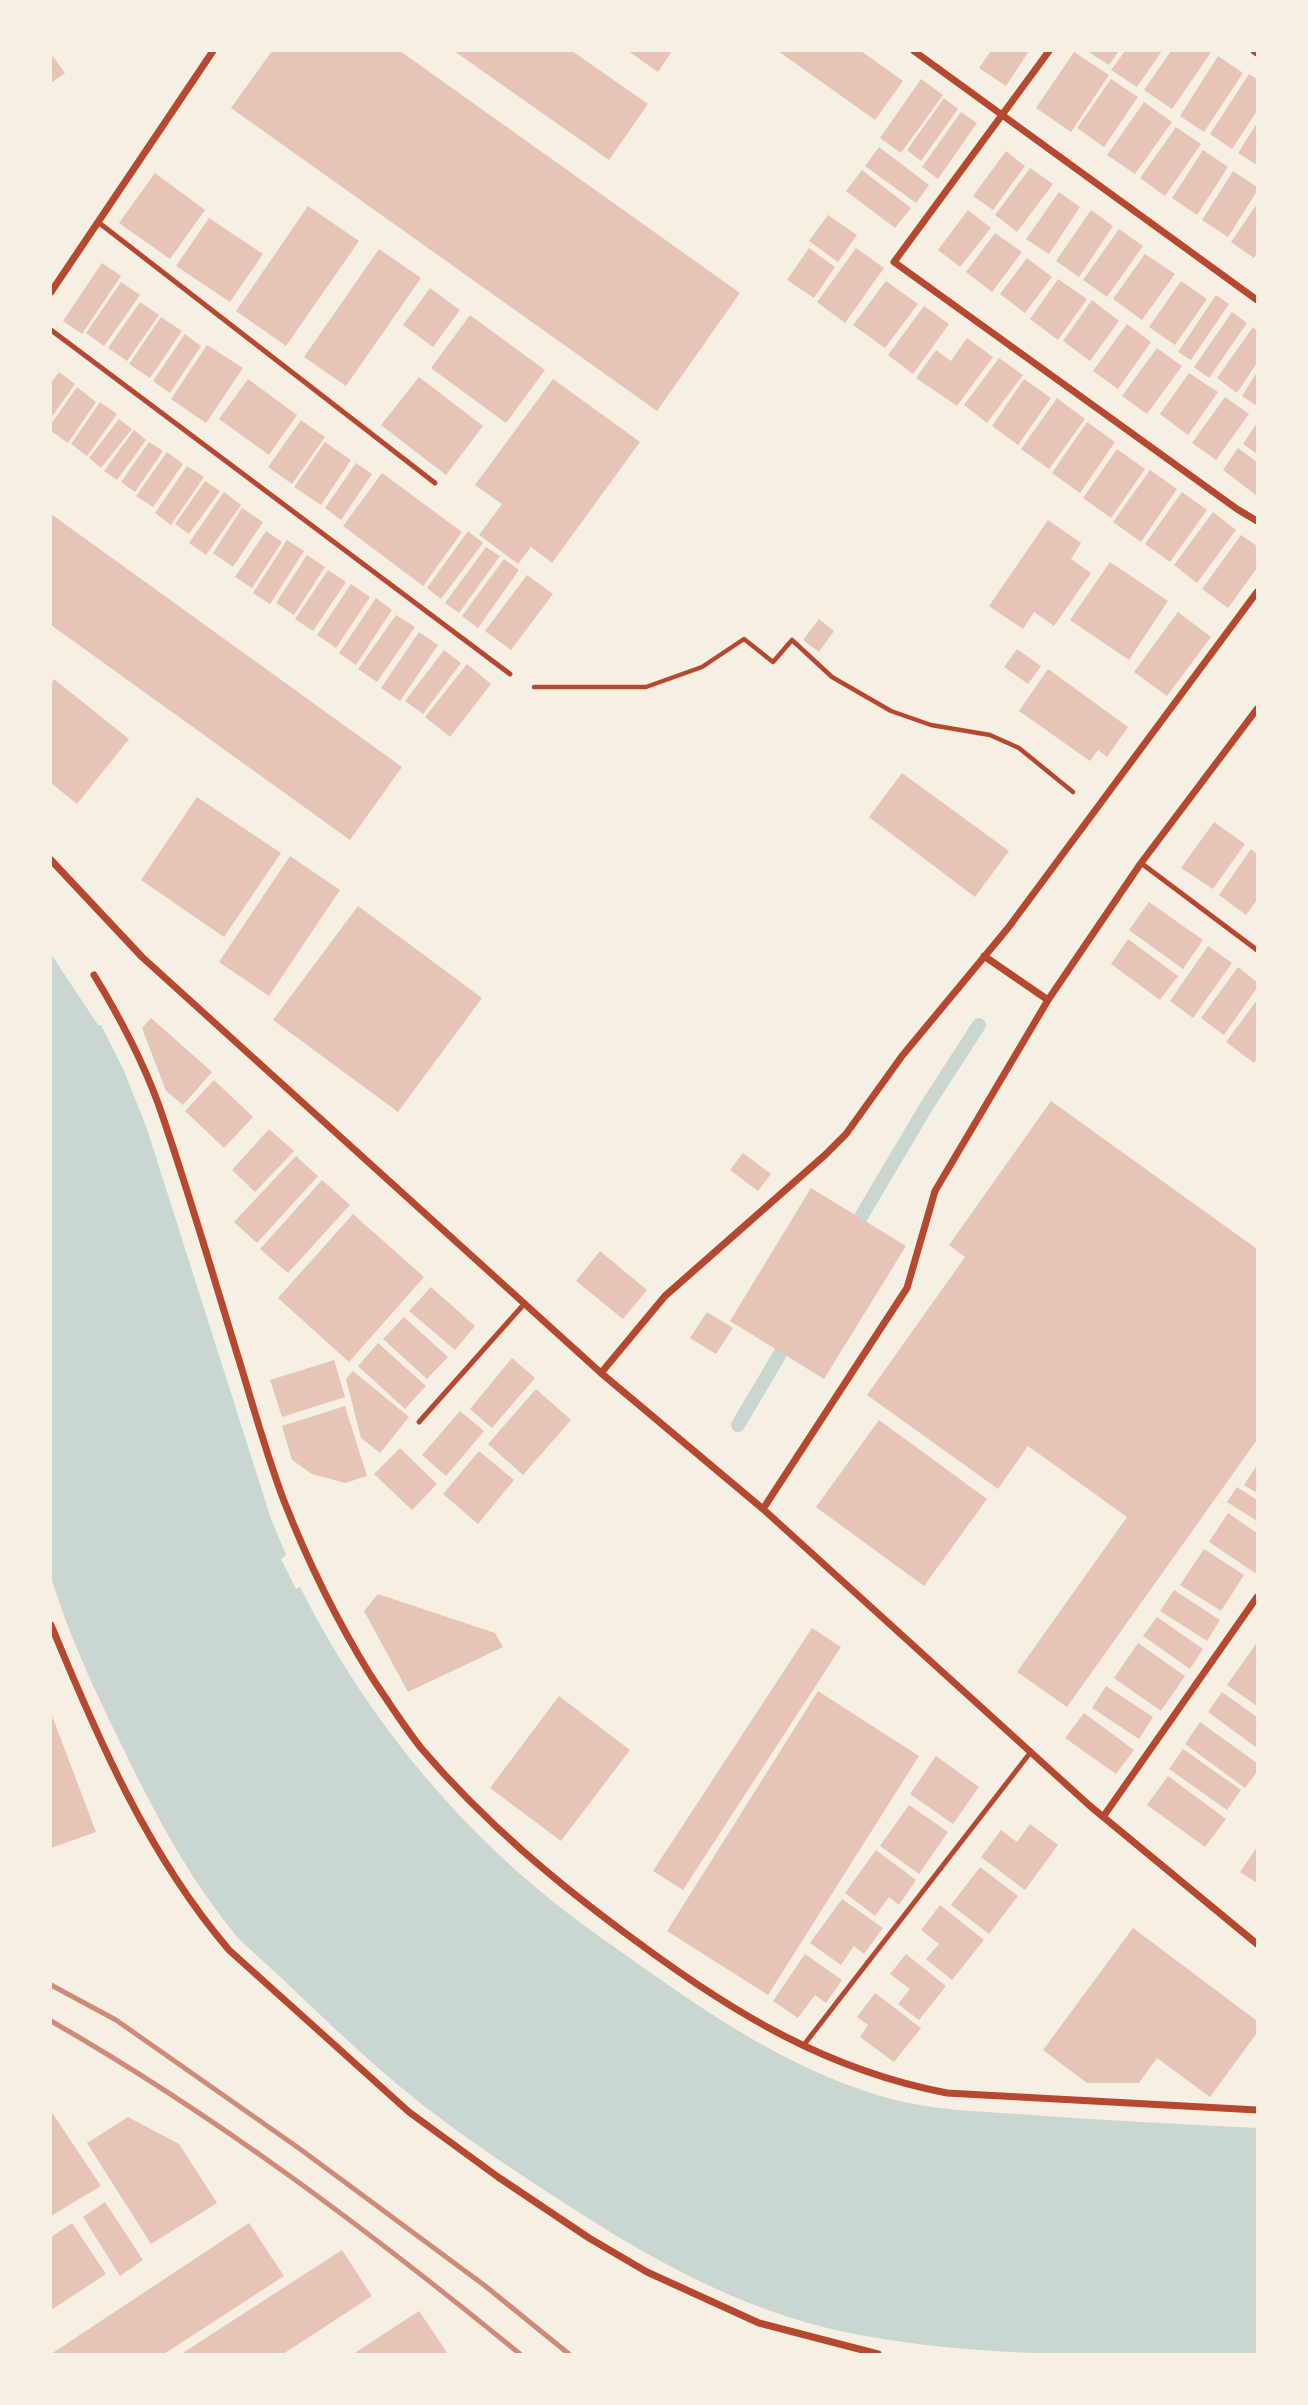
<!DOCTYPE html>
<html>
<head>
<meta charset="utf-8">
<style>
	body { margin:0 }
	#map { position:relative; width:1308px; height:2405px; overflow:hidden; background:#f6efe4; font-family:"PT Sans Narrow",sans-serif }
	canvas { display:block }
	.frame { position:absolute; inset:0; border:52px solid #f6efe4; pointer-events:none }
</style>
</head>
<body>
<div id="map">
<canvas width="1308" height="2405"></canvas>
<div class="frame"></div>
</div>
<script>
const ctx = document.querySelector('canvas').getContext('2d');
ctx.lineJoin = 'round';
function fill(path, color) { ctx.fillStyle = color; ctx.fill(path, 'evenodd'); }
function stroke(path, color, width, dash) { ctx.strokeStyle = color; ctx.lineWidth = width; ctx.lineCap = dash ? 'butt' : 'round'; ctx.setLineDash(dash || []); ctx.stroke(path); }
const water = new Path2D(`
	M51,954L98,1025H101L124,1071L147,1129L271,1519L286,1555L281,1559L296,1589L300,1587C362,1710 448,1818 556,1904C590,1931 626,1955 661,1980C734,2031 808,2077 895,2100C934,2110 976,2111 1017,2114C1097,2120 1177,2124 1257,2128V2354C1120,2354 980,2360 845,2332C739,2310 645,2256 555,2197C509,2167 462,2136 419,2102C356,2052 300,1994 240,1940C189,1880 153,1810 119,1740C93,1687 68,1633 51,1577Z`);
const stream = new Path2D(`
	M852,1232L926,1107L979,1025
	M738,1425L790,1337`);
const building = new Path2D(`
	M272,51H400L740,293L657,411L231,108Z
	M454,51H572L648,104L609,160Z
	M628,51H672L658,72Z
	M778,51H861L903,81L875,120Z
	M991,51H1029L1006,86L979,68Z
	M1087,51H1119L1109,65Z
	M1125,51H1162L1137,87L1111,70Z
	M1171,51H1212L1172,109L1144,90Z
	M1074,52L1109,75L1071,132L1036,108Z
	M51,54L65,73L51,83Z
	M1218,56L1243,73L1204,132L1180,116Z
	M1249,74L1257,79V111L1232,149L1210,134Z
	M921,79L943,95L901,153L880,138Z
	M1111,79L1138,97L1104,147L1077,128Z
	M944,98L958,109L921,161L907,150Z
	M1144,102L1172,122L1135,174L1107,155Z
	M961,112L977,123L938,179L922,167Z
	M1257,123V165L1238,153Z
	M1176,127L1201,144L1165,196L1140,178Z
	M879,147L929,185L916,203L865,166Z
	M1203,150L1228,167L1197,215L1172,198Z
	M1006,151L1025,166L993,210L973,196Z
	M1030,168L1053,184L1017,232L995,215Z
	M862,170L911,208L895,228L846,191Z
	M1233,171L1257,187V191L1228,237L1202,220Z
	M155,173L205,210L170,259L119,223Z
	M1059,192L1080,207L1049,254L1026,239Z
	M1257,204V254L1254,258L1231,242Z
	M308,206L359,241L286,346L236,311Z
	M968,210L991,228L960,267L938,250Z
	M1091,210L1113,226L1079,277L1056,261Z
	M828,215L857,235L838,262L809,241Z
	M209,218L263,254L230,302L176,266Z
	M1119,229L1143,246L1107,297L1083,280Z
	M995,233L1022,252L992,292L966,272Z
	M809,248L835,267L814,298L787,280Z
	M856,248L884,268L845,323L817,302Z
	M379,249L421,278L346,386L304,357Z
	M1145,254L1175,274L1142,320L1113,299Z
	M1027,258L1052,277L1025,313L1000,294Z
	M102,263L121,276L82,334L63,321Z
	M1058,279L1087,299L1058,340L1030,319Z
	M886,281L918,304L885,348L853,325Z
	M1181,281L1207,299L1175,345L1149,327Z
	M121,282L140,295L104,346L86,333Z
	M430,288L460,310L433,347L403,325Z
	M1216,295L1229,304L1191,360L1178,352Z
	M1092,300L1119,321L1090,361L1063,341Z
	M140,302L159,315L127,361L108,348Z
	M924,306L949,324L913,374L888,355Z
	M1232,312L1247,323L1209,378L1194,367Z
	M470,315L545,370L506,423L431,368Z
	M161,317L182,331L150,378L129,364Z
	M1127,324L1151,342L1118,389L1093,371Z
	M1253,327L1257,331V363L1237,393L1217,378Z
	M185,334L201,346L170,393L153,381Z
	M967,338L993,357L957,406L916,378L936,350L951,361Z
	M207,345L243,368L206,423L171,399Z
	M1157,348L1182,366L1147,414L1122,396Z
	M999,358L1023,375L987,423L964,405Z
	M59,372L75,384L51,418V383Z
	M1257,372V406L1242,396Z
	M1189,373L1218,392L1188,435L1160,414Z
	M419,377L483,426L446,475L381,425Z
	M248,379L297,415L269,455L219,419Z
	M553,379L640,442L552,563L531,547L518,564L479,535L502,504L475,485Z
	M1024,379L1051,398L1018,445L992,426Z
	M77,387L96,402L68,443L51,431V424Z
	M1225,397L1249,414L1216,460L1192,443Z
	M1057,398L1085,419L1049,469L1021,449Z
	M100,402L117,414L87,456L71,444Z
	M119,419L132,429L101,468L89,458Z
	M301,420L325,437L292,484L268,467Z
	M1087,422L1115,442L1080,493L1052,473Z
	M1257,423V454L1243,444Z
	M134,430L146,440L117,480L104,471Z
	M149,442L163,451L135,492L121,482Z
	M325,442L351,460L321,505L294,487Z
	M1238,448L1257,462V496L1223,470Z
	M1117,449L1145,469L1111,518L1083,498Z
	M167,452L183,464L153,507L136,496Z
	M356,463L372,474L341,520L325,508Z
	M187,466L204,477L171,525L155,513Z
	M1150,470L1177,489L1141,542L1113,522Z
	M382,473L462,532L423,586L343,526Z
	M205,481L220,491L189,534L175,524Z
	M224,492L241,505L206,555L189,543Z
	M1182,492L1207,510L1170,562L1145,544Z
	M242,508L263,522L233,567L213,553Z
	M1213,512L1236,530L1197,583L1174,565Z
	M51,514L402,767L350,840L51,625Z
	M1048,520L1081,543L1071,559L1091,573L1054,626L1034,612L1023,629L989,606Z
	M266,531L282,542L252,588L235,577Z
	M468,531L483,543L441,599L427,588Z
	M1241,535L1257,546V568L1228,608L1202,589Z
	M287,540L304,551L270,604L253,593Z
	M486,547L500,556L459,613L445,603Z
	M307,555L325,567L294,615L276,603Z
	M504,559L519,570L478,628L462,616Z
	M1110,562L1168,601L1129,660L1070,620Z
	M328,570L346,582L313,631L295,619Z
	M527,575L553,594L511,650L485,631Z
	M351,584L370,597L336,648L317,635Z
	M376,598L392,610L356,665L339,653Z
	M1178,612L1211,637L1167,696L1134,672Z
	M396,615L415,627L377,682L358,669Z
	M819,619L834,631L819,652L803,640Z
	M419,632L438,645L400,701L381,688Z
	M1017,649L1041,666L1028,684L1004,667Z
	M444,650L461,663L423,714L405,701Z
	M467,664L491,684L450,737L425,717Z
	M1048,669L1128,727L1107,757L1098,750L1090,761L1019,711Z
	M54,679L129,739L77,804L51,783V684Z
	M902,773L1009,851L975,897L869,817Z
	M197,797L281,853L224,937L141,880Z
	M1214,822L1245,844L1213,889L1181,868Z
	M1251,849L1257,854V900L1246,915L1219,895Z
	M290,856L340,890L269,996L219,962Z
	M1149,902L1203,940L1183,969L1129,930Z
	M358,906L482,998L398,1112L273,1020Z
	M1128,939L1178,976L1160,1000L1111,964Z
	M1208,946L1232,963L1193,1018L1170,1001Z
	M1238,967L1257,982V988L1224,1035L1201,1018Z
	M1257,1000V1058L1254,1063L1226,1042Z
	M151,1018L212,1072L183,1105L166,1091L142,1028Z
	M214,1080L253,1117L224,1148L185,1111Z
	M1051,1101L1257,1249V1440L1067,1707L1017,1672L1127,1517L1028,1446L998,1489L867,1395L965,1257L949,1245Z
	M269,1129L294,1151L255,1192L232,1170Z
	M743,1153L771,1174L758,1191L730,1170Z
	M296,1156L318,1176L257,1243L234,1222Z
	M322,1180L350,1205L288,1273L260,1249Z
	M811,1188L906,1246L824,1379L730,1321Z
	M353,1214L424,1277L349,1362L278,1298Z
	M600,1251L647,1290L623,1319L576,1281Z
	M431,1287L475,1326L455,1350L409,1311Z
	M707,1312L733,1328L716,1354L690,1338Z
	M404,1317L448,1357L427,1379L383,1339Z
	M378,1343L426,1386L405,1409L358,1366Z
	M512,1358L535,1378L492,1428L470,1409Z
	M334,1360L345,1397L282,1417L270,1380Z
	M353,1371L409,1417L380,1453L361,1438L346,1379Z
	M536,1389L571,1420L523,1475L488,1444Z
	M345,1406L367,1476L345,1483L312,1474L292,1460L282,1426Z
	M460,1411L484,1431L446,1476L422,1455Z
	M879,1420L987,1499L924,1586L816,1507Z
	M400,1448L437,1484L412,1510L374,1474Z
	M479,1451L514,1480L478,1524L443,1494Z
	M1257,1465V1493L1244,1485Z
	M1237,1487L1257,1500V1521L1227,1502Z
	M1228,1513L1257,1533V1571L1255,1573L1209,1542Z
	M1204,1549L1244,1575L1221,1611L1180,1585Z
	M1174,1590L1220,1620L1207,1641L1160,1611Z
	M378,1594L495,1633L503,1647L408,1692L364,1611Z
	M1157,1617L1203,1649L1190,1669L1143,1636Z
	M812,1628L841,1647L683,1890L653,1871Z
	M1138,1643L1185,1676L1161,1711L1114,1678Z
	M1256,1644L1257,1645V1706L1227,1685Z
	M1106,1686L1153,1717L1139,1739L1092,1708Z
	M818,1691L919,1756L768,1995L667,1931Z
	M1222,1692L1257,1717V1748L1208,1712Z
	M559,1696L630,1750L561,1841L490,1788Z
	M51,1713L96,1832L51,1848Z
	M1084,1713L1134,1750L1116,1774L1065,1738Z
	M1200,1722L1257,1763V1772L1245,1788L1185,1744Z
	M1183,1749L1241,1790L1227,1810L1169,1769Z
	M936,1756L979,1787L953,1824L910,1794Z
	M1168,1776L1226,1819L1205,1847L1147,1805Z
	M909,1805L948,1832L919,1874L880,1846Z
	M1030,1824L1058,1845L1025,1890L981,1857L1001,1830L1017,1842Z
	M1257,1847V1883L1240,1872Z
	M876,1850L916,1880L899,1905L889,1897L875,1916L845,1893Z
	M980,1867L1018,1896L989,1934L951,1905Z
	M842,1899L883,1928L864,1954L854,1946L841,1965L810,1943Z
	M940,1905L984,1940L952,1980L926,1959L939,1944L921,1930Z
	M1133,1928L1257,2021V2033L1210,2097L1157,2058L1139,2083H1087L1043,2050Z
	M805,1954L842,1980L826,2003L815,1995L798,2018L773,2001Z
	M906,1954L946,1986L919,2020L898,2004L910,1989L890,1974Z
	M875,1993L921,2028L894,2062L860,2037L868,2025L857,2017Z
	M51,2111L101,2186L51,2216Z
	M128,2117L179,2144L217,2203L151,2244L87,2143Z
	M105,2202L143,2260L120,2276L83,2217Z
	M72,2223L106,2274L51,2310V2237Z
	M249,2223L284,2276L164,2354H51Z
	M342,2250L372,2296L283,2354H181Z
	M419,2311L448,2354H353Z`);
const path = new Path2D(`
	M534,687H646L702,667L744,639L773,662L792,640L832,677L891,711L931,725L990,735L1019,748L1073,792`);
const service = new Path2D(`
	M98,222L435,483
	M51,330L510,674
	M1141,863L1257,950
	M419,1422L525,1303
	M803,2046L1030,1753`);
const minor = new Path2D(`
	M914,51L1257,300
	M1049,51L894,262L1237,509L1257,521
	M1254,51L1257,53
	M51,292L213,51
	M51,860L142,957L601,1373L763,1509L1090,1806L1257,1944
	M984,956L1048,1000
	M94,975C119,1016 141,1057 158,1103C186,1183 210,1265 235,1347C251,1398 265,1451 284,1501C308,1562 337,1621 371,1676C387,1700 403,1725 421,1748C484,1822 557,1883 636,1941C733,2013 827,2070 947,2093L1257,2110
	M601,1373L665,1296L825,1155L846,1134L902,1056L1008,928L1257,592
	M763,1509L907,1288L935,1191L1048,1000L1141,863L1257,709
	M51,1625C98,1739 148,1855 229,1950L409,2112L498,2177L589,2238L647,2272L759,2323L878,2354
	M1103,1817L1257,1597`);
const rail = new Path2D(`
	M51,1985L116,2020L300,2149L484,2285L569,2354
	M51,2021C217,2116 372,2233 520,2354`);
fill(water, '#c9d6d2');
stroke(stream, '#c9d6d2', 14);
fill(building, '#e6c5b7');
stroke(path, '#b5482f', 4.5);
stroke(service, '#b5482f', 5);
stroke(minor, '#b5482f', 7);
stroke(rail, '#cf8b77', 5);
</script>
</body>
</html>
